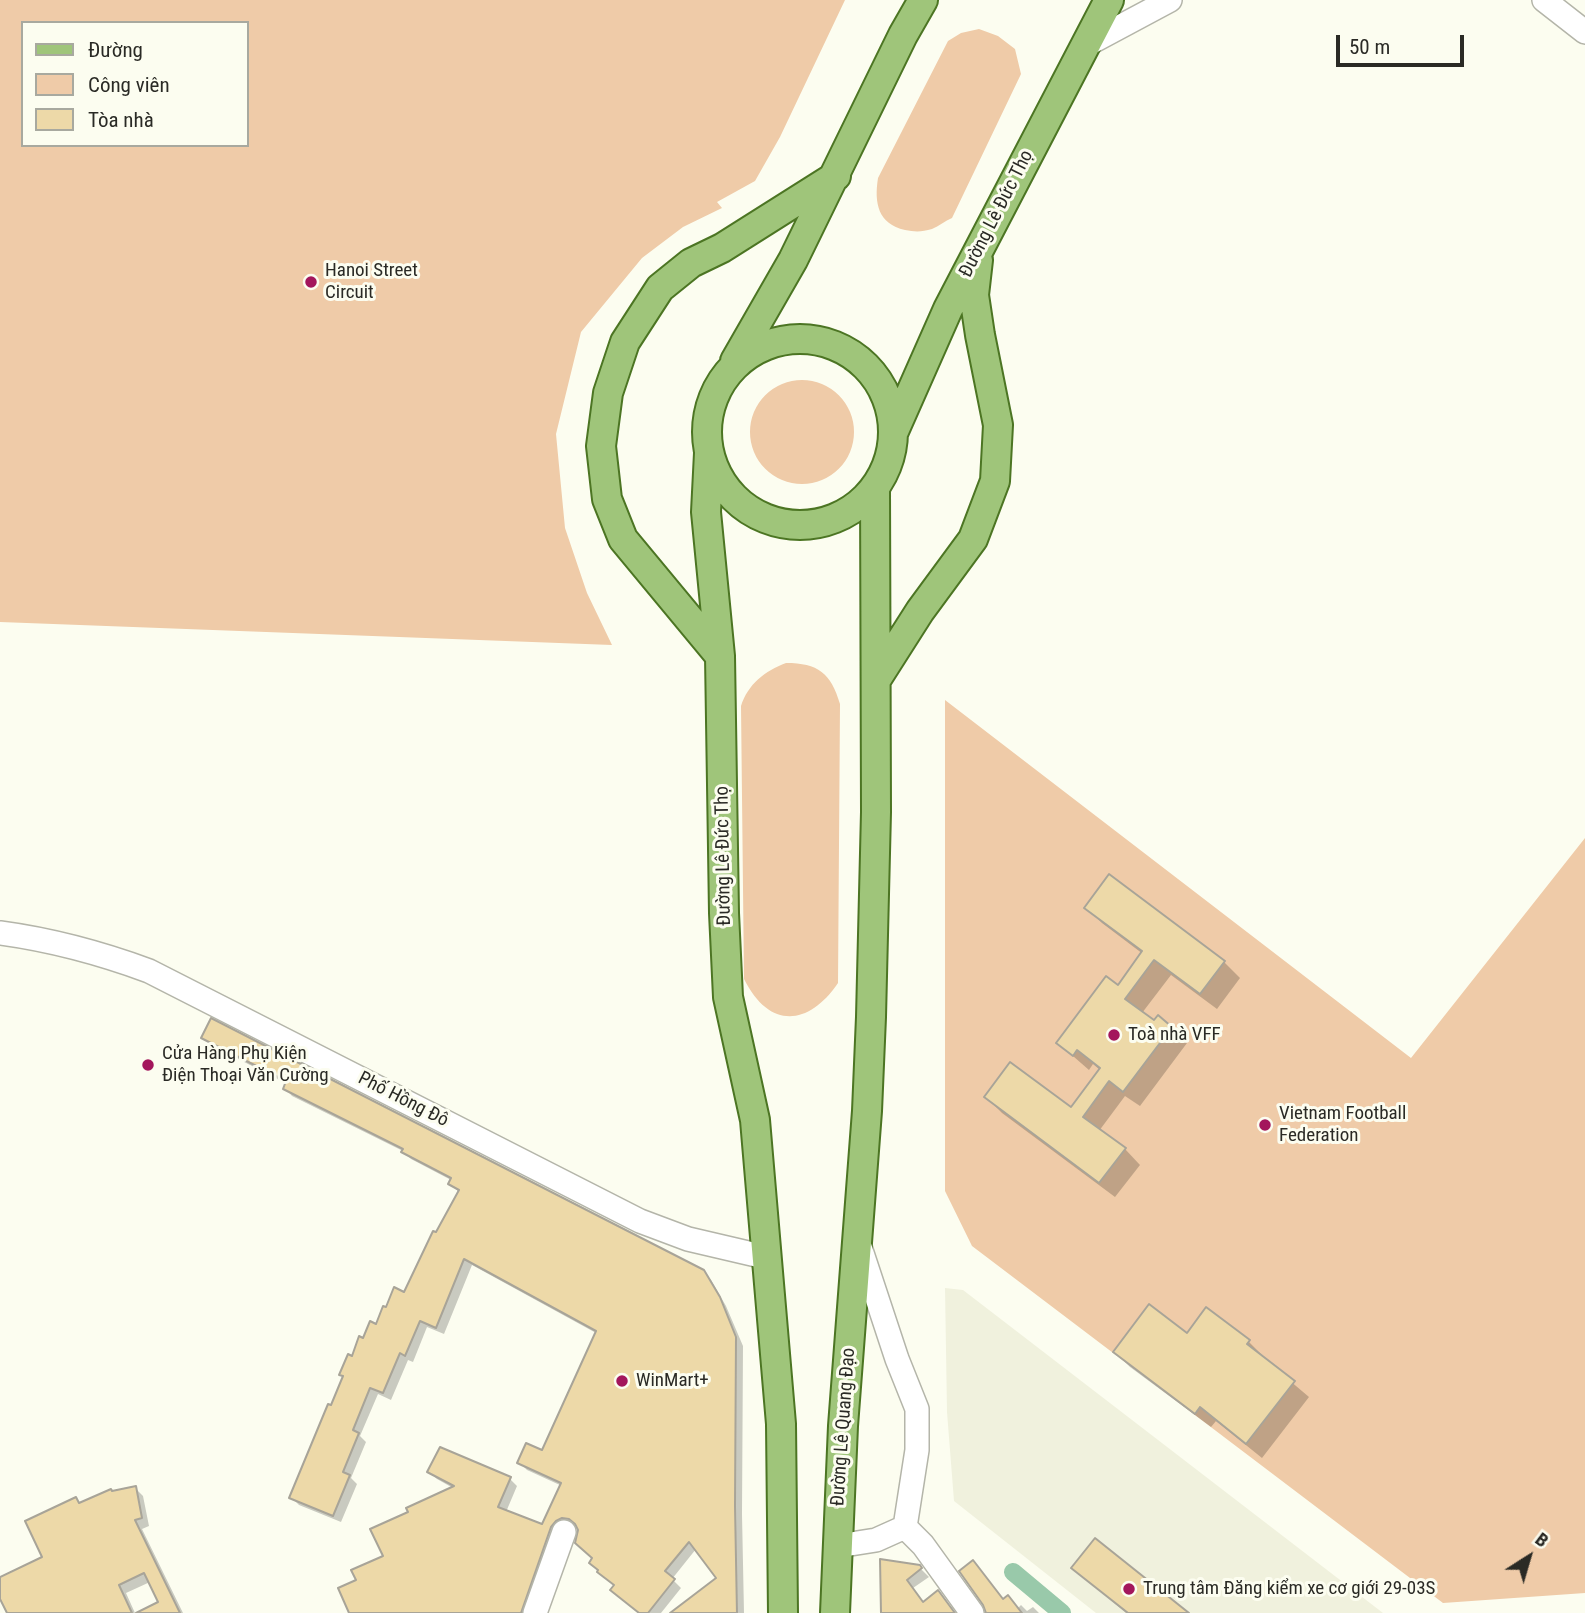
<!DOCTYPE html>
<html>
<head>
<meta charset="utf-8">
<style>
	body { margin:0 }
	#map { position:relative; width:1585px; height:1613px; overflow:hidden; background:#fcfdf0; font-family:"Roboto Condensed",sans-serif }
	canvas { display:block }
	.legend { position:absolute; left:21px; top:21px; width:228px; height:126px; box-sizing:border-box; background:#fcfdf0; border:2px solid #a8a99f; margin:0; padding:9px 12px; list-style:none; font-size:21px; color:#2a2a25 }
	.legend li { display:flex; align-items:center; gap:14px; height:35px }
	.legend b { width:35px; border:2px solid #a8a99f }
	.north { position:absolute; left:1494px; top:1522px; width:70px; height:70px; -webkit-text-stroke:5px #fcfdf0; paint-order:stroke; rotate:37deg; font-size:19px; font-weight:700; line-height:28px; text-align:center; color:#2a2a25 }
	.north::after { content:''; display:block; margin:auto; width:24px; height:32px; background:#2a2a25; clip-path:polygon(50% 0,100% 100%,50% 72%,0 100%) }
	.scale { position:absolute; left:1336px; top:35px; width:128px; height:32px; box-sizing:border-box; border:4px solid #2a2a25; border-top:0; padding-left:9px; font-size:21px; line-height:24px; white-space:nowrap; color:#2a2a25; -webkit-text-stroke:5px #fcfdf0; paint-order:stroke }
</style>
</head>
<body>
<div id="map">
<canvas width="1585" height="1613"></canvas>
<ul class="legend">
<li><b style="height:9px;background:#9fc57a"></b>Đường</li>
<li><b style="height:19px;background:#efcba8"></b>Công viên</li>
<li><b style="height:19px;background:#edd9a8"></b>Tòa nhà</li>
</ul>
<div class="north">B</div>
<div class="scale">50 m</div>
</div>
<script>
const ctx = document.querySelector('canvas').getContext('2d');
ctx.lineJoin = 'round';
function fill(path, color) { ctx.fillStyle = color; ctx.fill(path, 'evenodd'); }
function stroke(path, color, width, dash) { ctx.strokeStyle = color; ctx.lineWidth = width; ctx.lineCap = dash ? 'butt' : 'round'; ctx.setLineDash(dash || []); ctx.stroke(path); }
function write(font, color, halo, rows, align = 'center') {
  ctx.font = font + ' "Roboto Condensed",sans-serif'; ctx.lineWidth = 6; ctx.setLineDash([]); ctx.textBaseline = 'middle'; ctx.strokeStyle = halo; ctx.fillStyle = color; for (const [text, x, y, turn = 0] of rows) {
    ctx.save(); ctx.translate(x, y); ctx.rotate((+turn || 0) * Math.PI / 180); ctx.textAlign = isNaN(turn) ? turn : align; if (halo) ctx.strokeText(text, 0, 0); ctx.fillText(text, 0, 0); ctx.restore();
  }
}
const built = new Path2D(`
	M945,1288L963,1290L1383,1613H1096L954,1501L947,1412Z`);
const green = new Path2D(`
	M0,0H845L780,137L755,181L717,202L722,208L683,227L642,258L581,332L556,434L565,528L587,593L612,645L0,622ZM23,23H247V145H23Z
	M979,29L998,36L1015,49L1021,74L952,218C945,221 939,226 932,229C922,232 915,232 905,230C878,224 874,203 878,178L948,41L961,33Z
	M750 432a52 52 0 1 1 104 0a52 52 0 1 1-104 0Z
	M786,663C818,663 831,673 840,704L838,983C808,1027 769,1029 744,979L741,706C748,684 765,671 786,663Z
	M945,700L1411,1058L1585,838V1593L1443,1603L972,1246L945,1191Z`);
const shadow = new Path2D(`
	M1086,907L1224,962L1240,978L1217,1009L1171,975L1142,1013L1154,1023L1171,1028L1187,1043L1140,1106L1125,1096L1099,1131L1125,1149L1140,1165L1115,1197L1002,1113L986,1097L1071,1110L1100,1070L1093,1064L1089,1070L1058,1043L1118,988L1143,954L1102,923Z
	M203,1037L703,1272L711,1280L726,1306L743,1346L742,1514L744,1613H673L718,1578L696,1549L672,1579L681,1588L661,1613H639L594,1558L578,1526L569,1525L530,1613H351L358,1581L385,1557L410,1512L453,1488L437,1479L429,1472L510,1479L517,1486L506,1512L543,1526L562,1486L527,1470L519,1462L543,1452L596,1333L472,1265L444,1334L427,1327L413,1362L408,1360L391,1400L378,1394L360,1436L366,1442L351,1478L357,1484L341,1522L299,1505L291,1497L332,1407L344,1377L341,1375L387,1310L405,1294L460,1193L450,1184L451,1180L411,1159L403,1151L292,1096L285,1088L287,1084L211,1045Z
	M1206,1310L1249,1342L1264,1357L1263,1358L1309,1397L1262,1458L1216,1421L1211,1427L1130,1367L1115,1352L1187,1335Z
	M135,1488L143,1496L149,1526L142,1529L183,1613H140L160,1603L150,1582L126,1593L135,1613H9L0,1594V1579L45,1558L75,1499L81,1504Z
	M882,1561L919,1567L929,1577L913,1588L924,1603L938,1593L955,1613H884Z
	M1073,1568L1186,1613H1126Z
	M1008,1597L1018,1608L1021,1605L1027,1611L1033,1607L1039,1613H987Z`);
const canal = new Path2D(`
	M1013,1572L1062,1613`);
const building = new Path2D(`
	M1109,874L1225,961L1200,994L1154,960L1125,999L1154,1020L1158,1015L1172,1027L1123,1092L1109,1081L1083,1117L1126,1148L1099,1183L984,1097L1010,1062L1071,1107L1100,1068L1077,1050L1073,1056L1056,1043L1106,976L1118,985L1142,951L1084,908Z
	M211,1018L704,1270L720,1297L736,1337L735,1506L737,1613H670L716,1578L689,1542L665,1571L675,1579L648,1613H639L610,1590L614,1585L597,1572L598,1570L589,1563L592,1558L575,1543L578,1530L575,1524L569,1519L562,1518L556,1521L551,1527L521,1613H349L338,1588L356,1580L351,1570L383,1556L370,1529L408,1512L406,1508L454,1486L427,1472L440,1447L511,1477L498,1507L542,1524L561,1483L517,1463L526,1443L542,1450L596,1331L464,1259L436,1328L420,1321L405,1356L400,1353L383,1393L370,1388L353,1430L359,1433L343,1472L350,1475L333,1516L289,1498L328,1404L331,1405L343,1376L339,1375L348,1354L352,1356L359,1336L363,1338L370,1321L376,1324L383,1306L386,1307L394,1287L404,1292L433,1231L436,1232L459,1190L448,1184L451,1178L401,1152L403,1149L283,1089L286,1081L201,1038Z
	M1149,1304L1187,1333L1206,1307L1250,1340L1247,1344L1295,1381L1246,1444L1200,1407L1195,1414L1113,1352Z
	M136,1486L142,1518L135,1520L180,1613H136L158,1602L144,1573L119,1585L132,1613H7L0,1599V1577L42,1557L25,1521L76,1497L79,1503L111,1489L112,1491Z
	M1095,1538L1189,1613H1128L1071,1568Z
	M880,1559L920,1565L922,1568L907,1580L923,1602L938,1590L955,1613H881Z
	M973,1560L1003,1599L1008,1595L1022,1613H986L983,1605L959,1571Z`);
const minor = new Path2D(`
	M1544,0L1585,32
	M1084,46L1170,0
	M0,933C52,940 100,953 149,971L640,1221L688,1239L765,1257
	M860,1247L897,1359L917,1409V1450L905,1527
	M905,1527L923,1545L972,1613
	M838,1546L876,1540L905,1527
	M535,1613L564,1532`);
const major = new Path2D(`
	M707 432a93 93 0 1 1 186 0a93 93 0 1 1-186 0Z
	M735,361L793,260L903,35L923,0
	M894,431L948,309L1109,0
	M709,453L706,512L720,656L724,913L728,997L755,1120L781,1424L783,1613
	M720,656L623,539L607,499L601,446L608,393L625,342L660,288L691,263L722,248L836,176
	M876,680L920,611L973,539L995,481L998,425L980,335L974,295L978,260
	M835,1613L843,1426L867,1111L871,1017L876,812L875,488`);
const markers = [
	[311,282,7,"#a3165c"],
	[1114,1035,7,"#a3165c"],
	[148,1065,7,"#a3165c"],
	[1265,1125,7,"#a3165c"],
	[622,1381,7,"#a3165c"],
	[1129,1589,7,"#a3165c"]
];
const streetNames = [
	["Đường Lê Đức Thọ",997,214,-63],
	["Đường Lê Đức Thọ",724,856,-91],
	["Phố Hồng Đô",403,1100,27],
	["Đường Lê Quang Đạo",844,1427,-86]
];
const poiNames = [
	["Hanoi Street",325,271],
	["Circuit",325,293],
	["Toà nhà VFF",1128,1035],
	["Cửa Hàng Phụ Kiện",162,1054],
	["Điện Thoại Văn Cường",162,1076],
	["Vietnam Football",1279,1114],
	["Federation",1279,1136],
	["WinMart+",636,1381],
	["Trung tâm Đăng kiểm xe cơ giới 29-03S",1143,1589]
];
fill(built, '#f0f1dd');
fill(green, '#efcba8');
fill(shadow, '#0003');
stroke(canal, '#99c9aa', 18);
fill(building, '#edd9a8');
stroke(building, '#a8a498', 2);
stroke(minor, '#b4b5a9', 26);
stroke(major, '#4c7523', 32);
stroke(minor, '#fff', 23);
stroke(major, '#9fc57a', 28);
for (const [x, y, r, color] of markers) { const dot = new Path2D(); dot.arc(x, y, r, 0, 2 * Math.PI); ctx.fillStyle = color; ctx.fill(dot); stroke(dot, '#fcfdf0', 2.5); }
write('19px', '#2a2a25', '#fcfdf0', streetNames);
write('19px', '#2a2a25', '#fcfdf0', poiNames, 'left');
</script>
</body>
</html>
